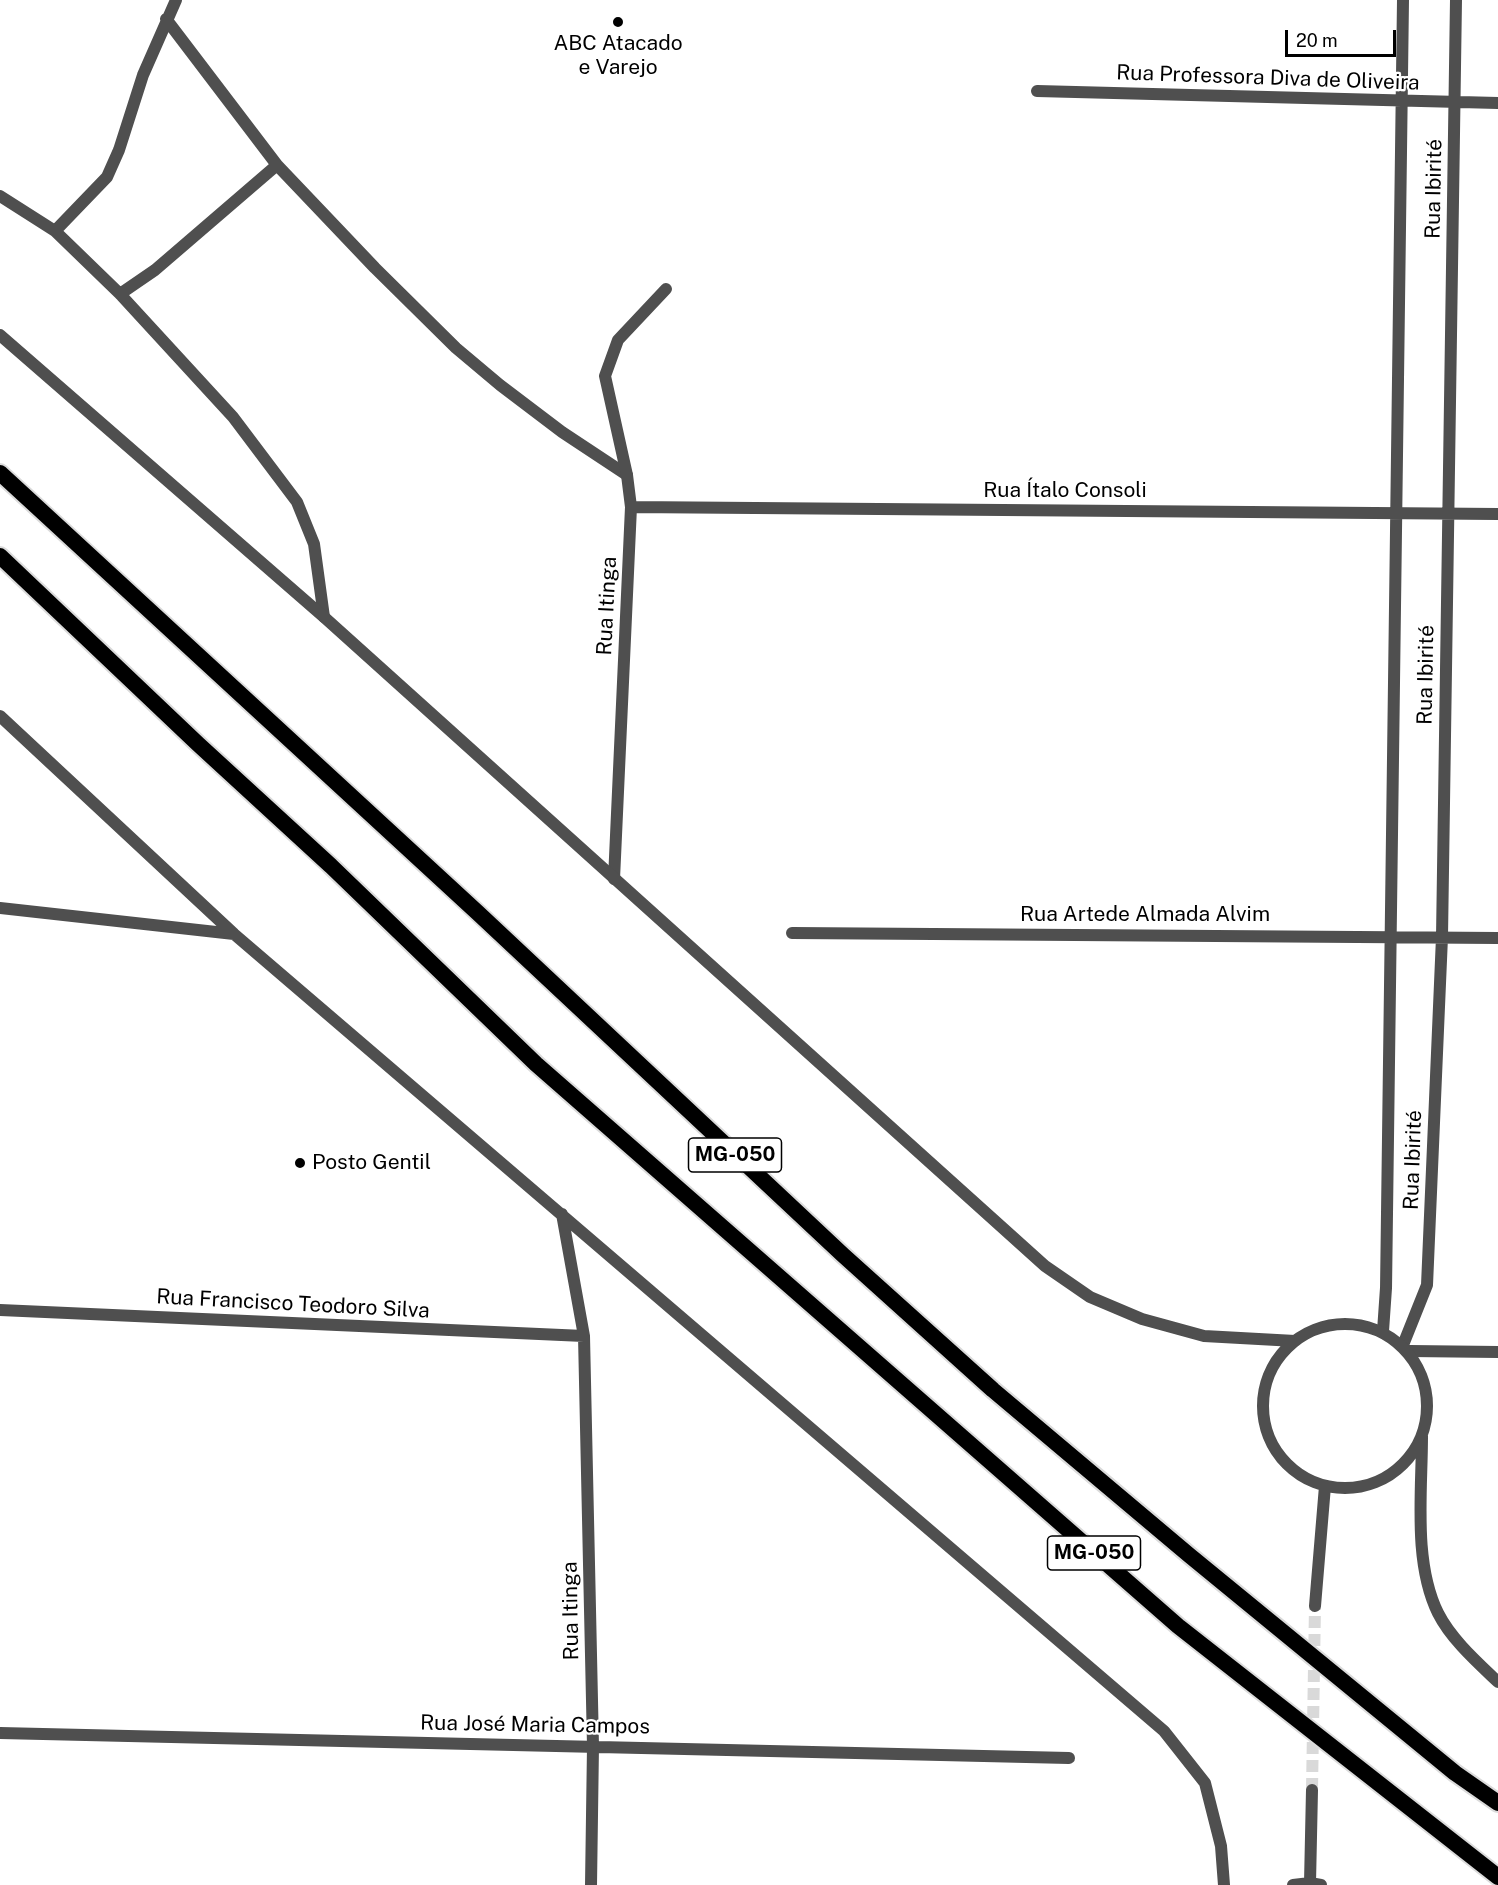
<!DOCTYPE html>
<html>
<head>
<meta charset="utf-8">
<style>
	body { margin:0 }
	#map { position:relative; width:1498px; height:1885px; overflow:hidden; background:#fff; font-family:"Public Sans",sans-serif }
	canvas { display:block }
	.scale { position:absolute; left:1285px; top:30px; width:111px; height:27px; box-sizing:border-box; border:3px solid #000; border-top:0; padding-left:8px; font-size:18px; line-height:21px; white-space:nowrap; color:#000; -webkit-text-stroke:4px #fff; paint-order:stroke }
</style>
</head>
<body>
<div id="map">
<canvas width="1498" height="1885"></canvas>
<div class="scale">20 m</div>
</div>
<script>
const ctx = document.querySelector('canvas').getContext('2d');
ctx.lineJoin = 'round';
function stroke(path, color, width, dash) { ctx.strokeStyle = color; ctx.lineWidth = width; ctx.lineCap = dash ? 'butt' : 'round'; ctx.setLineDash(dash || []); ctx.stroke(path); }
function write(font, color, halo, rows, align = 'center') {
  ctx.font = font + ' "Public Sans",sans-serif'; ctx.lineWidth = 4.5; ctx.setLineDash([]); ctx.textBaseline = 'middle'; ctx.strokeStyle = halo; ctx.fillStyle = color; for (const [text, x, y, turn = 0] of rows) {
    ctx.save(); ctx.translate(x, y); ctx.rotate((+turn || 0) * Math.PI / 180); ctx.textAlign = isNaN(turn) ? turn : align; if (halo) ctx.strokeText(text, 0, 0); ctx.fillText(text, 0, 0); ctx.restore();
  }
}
const tertiaryTunnel = new Path2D(`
	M1312,1790L1315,1606`);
const service = new Path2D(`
	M166,19L277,165L375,268L456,348L500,385L562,432L627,475
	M0,196L55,231L120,294L233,417L297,502L314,544L324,617
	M55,231L107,177L119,150L143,75L176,0
	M120,294L155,270L277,165`);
const minor = new Path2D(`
	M1037,91L1498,103
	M631,507L1498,514
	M0,716L234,934L1164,1731L1205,1783L1221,1846L1224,1885
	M614,879L631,507L627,475L605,376L618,340L666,289
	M0,908L234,934
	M792,933L1498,938
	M562,1214L584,1336L593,1746L591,1885
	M0,1310L584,1336
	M1383,1331L1386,1288L1403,0
	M1403,1345L1427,1285L1442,937L1456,0
	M1410,1351L1498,1352
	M0,1733L1069,1758`);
const tertiary = new Path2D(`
	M0,335L324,617L1045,1266L1090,1297L1142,1319L1204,1336L1295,1341
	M1263 1406a82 82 0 1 1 164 0a82 82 0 1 1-164 0Z
	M1422,1436C1422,1492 1413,1562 1438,1613C1451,1639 1477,1662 1498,1682
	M1315,1606L1325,1486
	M1310,1883L1312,1790
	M1293,1885L1310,1883L1321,1885`);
const trunk = new Path2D(`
	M0,473L478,913L843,1255L993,1390L1189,1555L1455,1773L1498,1803
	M0,556L198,744L331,866L536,1064L1178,1626L1498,1877`);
const markers = [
	[618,22,6,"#000"],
	[300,1163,6,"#000"]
];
const shields = [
	[735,1155,93],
	[1094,1553,93]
];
const shieldNames = [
	["MG-050",735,1155],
	["MG-050",1094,1553]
];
const poiNames = [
	["ABC Atacado",618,44],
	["e Varejo",618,68],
	["Posto Gentil",312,1163,"left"]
];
const streetNames = [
	["Rua Professora Diva de Oliveira",1268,78,2],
	["Rua Ibirité",1434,189,-89],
	["Rua Ítalo Consoli",1065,491],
	["Rua Itinga",607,606,-87],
	["Rua Ibirité",1426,675,-89],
	["Rua Artede Almada Alvim",1145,915],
	["Rua Ibirité",1413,1160,-88],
	["Rua Francisco Teodoro Silva",293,1304,3],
	["Rua Itinga",571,1611,-91],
	["Rua José Maria Campos",535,1725,1]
];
stroke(tertiaryTunnel, '#d9d9d9', 12, [12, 6]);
stroke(trunk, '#dbdbdb', 20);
stroke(service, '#4f4f4f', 12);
stroke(minor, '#4f4f4f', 12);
stroke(tertiary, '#4f4f4f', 12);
stroke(trunk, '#000', 16);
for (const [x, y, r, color] of markers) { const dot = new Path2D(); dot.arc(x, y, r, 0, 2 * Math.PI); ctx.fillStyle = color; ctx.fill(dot); stroke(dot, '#fff', 2); }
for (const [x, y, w] of shields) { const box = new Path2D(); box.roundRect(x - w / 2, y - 17, w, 34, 4.5); ctx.fillStyle = '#fff'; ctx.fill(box); stroke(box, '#000', 1.5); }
write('bold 20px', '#000', null, shieldNames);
write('21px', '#000', '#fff', poiNames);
write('21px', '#000', '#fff', streetNames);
</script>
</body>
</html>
